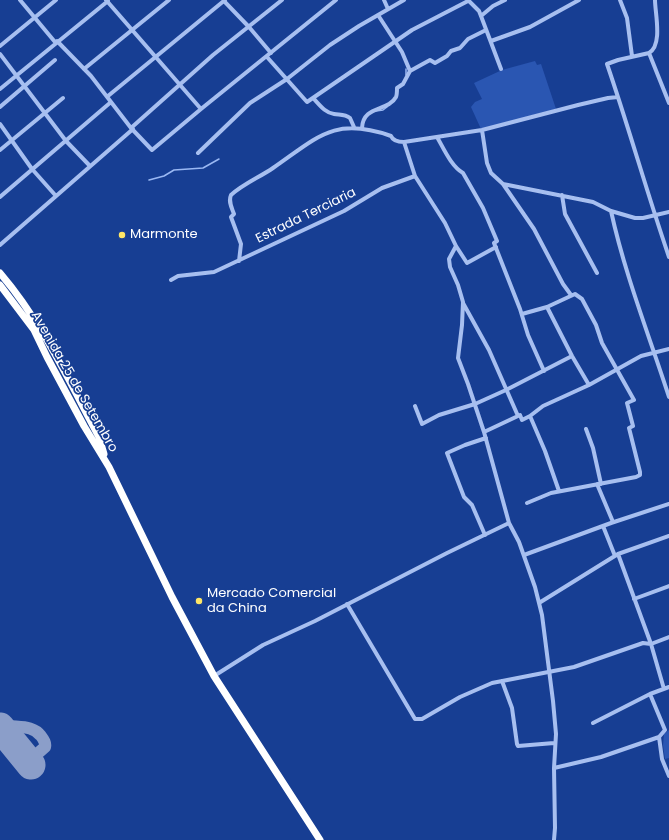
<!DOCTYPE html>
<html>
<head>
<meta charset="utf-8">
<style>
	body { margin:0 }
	canvas { display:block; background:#173e93 }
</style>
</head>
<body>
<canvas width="669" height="840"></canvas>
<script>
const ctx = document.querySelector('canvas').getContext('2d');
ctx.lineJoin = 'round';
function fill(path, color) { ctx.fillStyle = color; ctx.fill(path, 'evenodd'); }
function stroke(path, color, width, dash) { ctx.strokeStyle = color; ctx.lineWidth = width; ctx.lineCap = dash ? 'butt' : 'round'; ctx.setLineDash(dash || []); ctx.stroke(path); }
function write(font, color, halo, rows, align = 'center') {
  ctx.font = font + ' Poppins,sans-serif'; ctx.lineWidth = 3.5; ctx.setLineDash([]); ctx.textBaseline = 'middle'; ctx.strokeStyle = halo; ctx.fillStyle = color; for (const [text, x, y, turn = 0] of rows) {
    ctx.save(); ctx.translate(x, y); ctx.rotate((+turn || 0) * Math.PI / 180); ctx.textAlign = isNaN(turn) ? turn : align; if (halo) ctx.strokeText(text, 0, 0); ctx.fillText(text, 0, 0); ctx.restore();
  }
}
const green = new Path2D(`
	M535,61L537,65L541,64L556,109L481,129L471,107L475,102L482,99L474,83L502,70Z
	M669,730V758L665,759L663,745L664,734Z`);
const stream = new Path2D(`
	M406,69V75
	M376,111L383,110L387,107
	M149,180L164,176L174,170L203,168L219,159`);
const taxiway = new Path2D(`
	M0,724C13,729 32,723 41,736C44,740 46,743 45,747L28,762`);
const runway = new Path2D(`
	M0,727L31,765`);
const street = new Path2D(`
	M20,0L55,42
	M106,0L201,109
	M384,0L388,9
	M468,0L479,11L481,16L501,69
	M620,0L627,18L632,56
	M655,0C655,13 663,45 649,53L669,103
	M224,1L249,27L271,53
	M378,15L402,52L410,71L430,60L435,63L447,56L451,51L460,48L468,39L486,30
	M481,16L493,6L505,0
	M57,41L91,76L131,128L152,150L201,109L336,0
	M491,41L530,27L579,0
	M0,46L56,0
	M649,53L618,60L607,64C629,128 647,193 669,257
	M0,54L66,141L90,166
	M267,57L307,102L412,30L468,1
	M84,69L169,0
	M0,89L108,1
	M108,96L225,0
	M313,98C319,104 325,113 334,114C340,115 345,114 350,118L354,127
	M0,107L55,60
	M0,124L32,169L56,196
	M131,128L213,55L282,0
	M362,128C363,105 388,112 396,97C397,95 397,90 397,88L403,84L410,71
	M482,130L487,163L491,173L503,184L593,202L611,211L635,218H643L669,212
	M437,137C444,149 451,166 463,173L483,208L497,241L494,243L520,309L528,335L544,371
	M0,150L63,98
	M198,153L250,103L287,79L330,45L359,26L404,0
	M415,176L445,223L456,246L467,263L496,247
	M503,184L534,229L563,284L571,295
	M562,195L565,214L597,273
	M0,197L111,102
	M611,211C625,275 649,335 669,397
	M0,245L133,129
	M456,246L449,259L450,267L458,285L463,302L462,325L458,358L468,384L484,432L509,523L519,542L535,587L542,615L553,701L556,734L554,768L555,828L554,840
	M239,261L241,244L231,217L234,214C232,208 228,202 231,195C243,184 260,177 273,168C318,137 334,116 391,136C393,141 399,142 404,142L482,130L578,105L608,98L618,97
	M171,280L178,276L214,272L344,211L382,188L415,176L404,142
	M463,303L489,350L518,416L520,415L522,420L530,416
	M547,307L572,356L589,385
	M522,314L547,307L575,294L582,299L596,325L602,343L634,400L627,403L633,426L629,428L640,472V475L636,477L551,493L527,503
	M415,406L422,424L439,415L475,404L506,390L572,356
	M586,429L593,448L601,484
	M484,432L518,416
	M597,484L613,522
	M559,491L545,451L530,416L543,406L589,385L641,356L669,349
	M603,526L615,556
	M485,535L472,505L464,497L447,453L465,445L486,438
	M618,554L651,644L664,689
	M524,555L611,523L669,504
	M634,599L669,586
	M539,603L618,554L669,536
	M347,604L415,719H422L460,697L492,683L574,667L643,643L651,644L669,637
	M214,676L263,645L315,621L447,553L509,523
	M502,681L512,708L517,744L518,746L554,743
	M650,694L665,730L659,737L662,759L669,776
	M593,723L650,694L669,687
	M554,768L601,757L659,737`);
const highway = new Path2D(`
	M0,273C42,322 69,381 99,437L104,454
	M0,285L34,330L47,357L84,426L109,467L172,597L214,676L320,840`);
const markers = [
	[122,235,4,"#ffe666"],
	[199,601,4,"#ffe666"]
];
const streetNames = [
	["Estrada Terciaria",306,216,-26],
	["Avenida 25 de Setembro",74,382,60]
];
const poiNames = [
	["Marmonte",130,235],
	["Mercado Comercial",207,594],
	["da China",207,609]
];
fill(green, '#2a56b2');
stroke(stream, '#9ab8f3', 1.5);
stroke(taxiway, '#8b9ec9', 12);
stroke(runway, '#8b9ec9', 29);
stroke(street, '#a7bff0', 4);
stroke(highway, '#fff', 7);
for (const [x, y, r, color] of markers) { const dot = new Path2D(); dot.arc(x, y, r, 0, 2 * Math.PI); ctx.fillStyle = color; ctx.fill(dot); stroke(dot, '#173e93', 1.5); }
write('13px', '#fff', '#173e93', streetNames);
write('13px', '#fff', '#173e93', poiNames, 'left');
</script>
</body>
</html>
